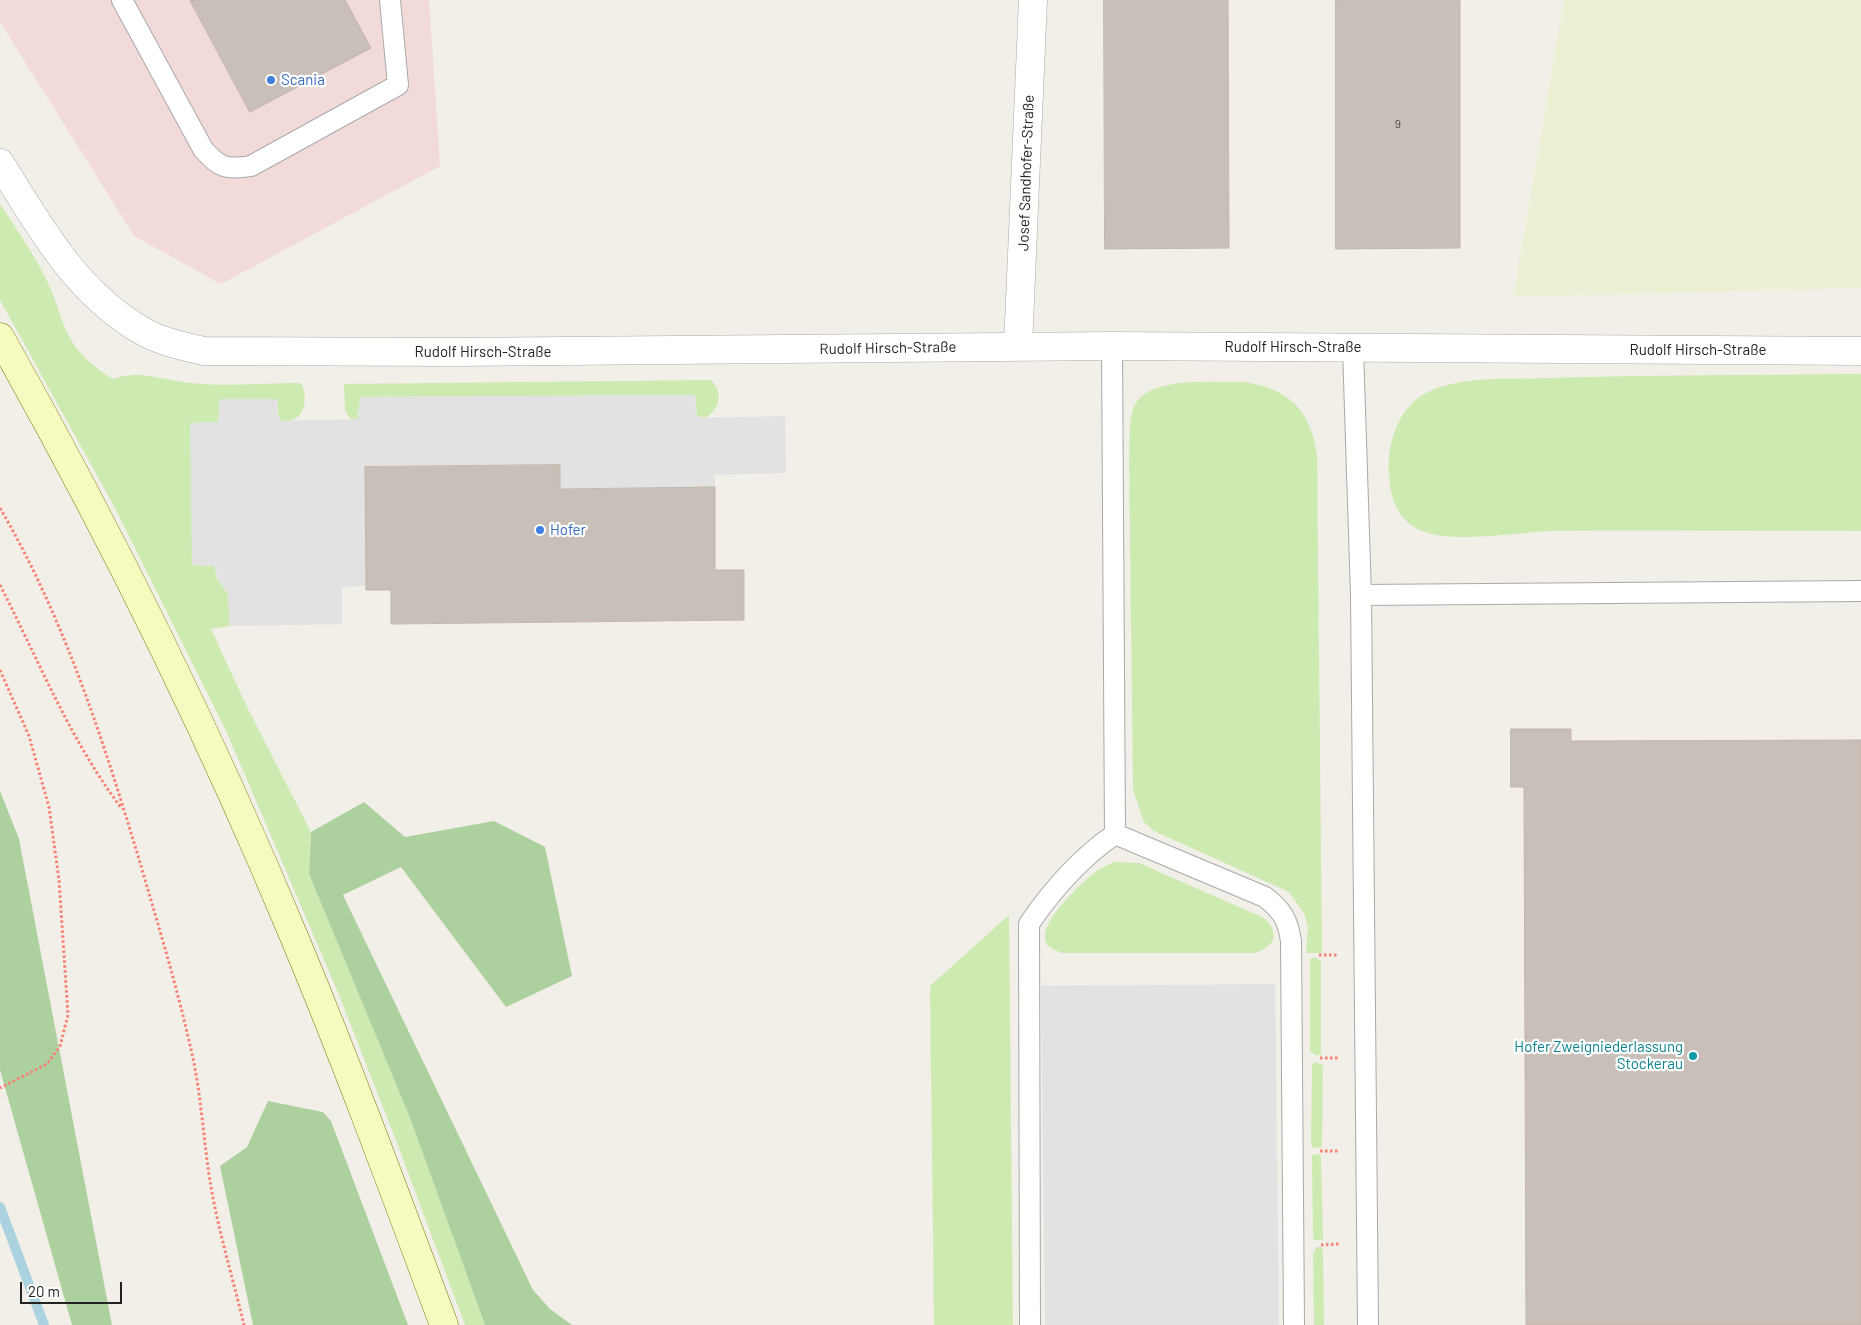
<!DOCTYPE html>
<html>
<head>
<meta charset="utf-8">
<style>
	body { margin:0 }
	#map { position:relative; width:1861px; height:1325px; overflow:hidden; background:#f2efe9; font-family:Barlow,sans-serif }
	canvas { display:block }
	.scale { position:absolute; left:20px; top:1282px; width:102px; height:22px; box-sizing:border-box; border:2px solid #222; border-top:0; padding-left:6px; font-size:15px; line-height:18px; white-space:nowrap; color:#222; -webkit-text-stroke:4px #fff; paint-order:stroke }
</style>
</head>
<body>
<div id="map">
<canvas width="1861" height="1325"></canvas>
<div class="scale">20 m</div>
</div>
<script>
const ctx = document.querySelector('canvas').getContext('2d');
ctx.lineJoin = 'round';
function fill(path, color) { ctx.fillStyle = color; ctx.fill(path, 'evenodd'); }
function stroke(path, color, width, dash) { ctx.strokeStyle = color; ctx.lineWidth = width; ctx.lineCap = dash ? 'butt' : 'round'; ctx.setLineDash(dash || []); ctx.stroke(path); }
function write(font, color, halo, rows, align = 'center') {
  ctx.font = font + ' Barlow,sans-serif'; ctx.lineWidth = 4.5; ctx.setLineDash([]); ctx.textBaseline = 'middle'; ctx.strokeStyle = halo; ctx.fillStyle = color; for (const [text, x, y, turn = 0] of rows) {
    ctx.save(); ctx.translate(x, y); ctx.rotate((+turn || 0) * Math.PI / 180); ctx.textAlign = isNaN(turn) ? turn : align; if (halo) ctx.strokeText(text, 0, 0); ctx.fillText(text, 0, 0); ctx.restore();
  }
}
const commercial = new Path2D(`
	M0,0H429L440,166L221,284L134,236L0,22Z`);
const farmland = new Path2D(`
	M1564,0H1861V288L1513,297Z`);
const grass = new Path2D(`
	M0,204C14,225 29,247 41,269C69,321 56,343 113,379C140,369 164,381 191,383C226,387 264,383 299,383L302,385C310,404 301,426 279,420L277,399H220L218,422L191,423L192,565L214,566L217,578L228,594L230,626L211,629L247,707L311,832L309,874L410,1118L485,1325H465L397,1143L339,995L227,733L115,508L0,300Z
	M1861,374V531C1758,531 1655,530 1552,531C1517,532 1454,544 1422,531C1399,522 1391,500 1389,477C1386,445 1398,406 1428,392C1464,375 1508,380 1547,378C1651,375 1756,375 1861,374Z
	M711,380C724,393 719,410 705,418L697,416L695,395L360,397L358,419H351L345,411L344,384Z
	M1243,382C1289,388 1311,410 1317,456L1322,953H1306L1308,927L1304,913L1289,892L1154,831L1144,822L1133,790L1129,456C1130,442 1129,427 1132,413C1139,374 1214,383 1243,382Z
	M1114,862L1139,863L1264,918C1280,933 1276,946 1255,953H1062C1055,950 1046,947 1045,939C1042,920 1080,884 1094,873C1100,868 1108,865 1114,862Z
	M1009,915L1013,1325H934L930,986Z
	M1315,957L1321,961V1054L1317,1056L1310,1051V959Z
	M1315,1062L1323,1065L1322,1146L1320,1148L1312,1147L1311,1145L1312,1065Z
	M1320,1154L1321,1157L1323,1240H1314L1313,1235L1312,1155Z
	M1317,1247H1321L1323,1251L1324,1325H1314L1313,1253Z`);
const forest = new Path2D(`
	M0,791L19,839L112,1325H72L0,1070Z
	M364,802L405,837L494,821L545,847L572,976L506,1007L401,867L343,895L533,1290L550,1309L572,1325H485L410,1118L309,874L311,832Z
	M268,1101L323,1112L331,1121L408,1325H253L220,1166L247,1147Z`);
const parking = new Path2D(`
	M695,395L696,413L700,418L785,416L786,473L715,475V487L560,489L559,465L365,467L366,586L342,587V624L230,626L228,594L220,583L214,566L192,565L190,423L218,422L220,399H277L278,416L281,421L358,419L360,397Z
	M1275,984L1279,1325H1045L1041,986Z`);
const stream = new Path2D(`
	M0,1207L44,1325`);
const building = new Path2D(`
	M190,0H345L371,48L250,112Z
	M1104,0H1228L1229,248L1105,249Z
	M1336,0H1460V248L1336,249Z
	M560,465V489L715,487V570H744V620L391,624V590H366L365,467Z
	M1511,729H1571V741L1861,740V1325H1526L1524,787H1511Z`);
const path = new Path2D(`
	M0,508C63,616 102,736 138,856C158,924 179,993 194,1063C202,1104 204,1146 211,1187C219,1233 233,1279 244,1325
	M0,585C39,661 70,740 122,809
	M0,670L29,736L49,807L59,880L68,1015L60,1046L47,1064L0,1088
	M1319,955H1338
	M1320,1058H1338
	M1320,1151H1339
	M1321,1245L1340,1244`);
const service = new Path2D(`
	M122,0L203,149C219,168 227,170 251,166L398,85L390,0
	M1112,346L1115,834
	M1353,348L1361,595L1368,1325
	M1361,595L1861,591
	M1115,834L1265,897C1282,910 1288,920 1291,941L1294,1325
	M1030,1325L1029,924C1052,890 1082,857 1115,834`);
const minor = new Path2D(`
	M0,163C39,225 74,290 139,329C158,341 182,346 204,351L455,352L1112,346L1861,351
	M1018,347L1033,0`);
const secondary = new Path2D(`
	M0,337C110,532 209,732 295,939C348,1066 396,1196 444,1325`);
const markers = [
	[271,80,5,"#3f7fe0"],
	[540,530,5,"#3f7fe0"],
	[1693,1056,5,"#0f9aa8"]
];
const numberNames = [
	["9",1398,124]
];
const shopNames = [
	["Scania",281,80],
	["Hofer",550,530]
];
const streetNames = [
	["Josef Sandhofer-Straße",1026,173,-88],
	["Rudolf Hirsch-Straße",1293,347],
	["Rudolf Hirsch-Straße",888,348,-1],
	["Rudolf Hirsch-Straße",1698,350],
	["Rudolf Hirsch-Straße",483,352]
];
const cultureNames = [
	["Hofer Zweigniederlassung",1683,1047],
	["Stockerau",1683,1064]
];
fill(commercial, '#f2dad9');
fill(farmland, '#eef0d5');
fill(grass, '#cdebb0');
fill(forest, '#add19e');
fill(parking, '#e2e2e2');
stroke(stream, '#aad3df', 10);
fill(building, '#c7bfb8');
stroke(building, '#c4b6ab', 1);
stroke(service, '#a9a9a9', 22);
stroke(minor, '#a9a9a9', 29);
stroke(secondary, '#707d05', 29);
stroke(path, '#fa8072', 3, [2.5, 2.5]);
stroke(service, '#fff', 20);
stroke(minor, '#fff', 28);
stroke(secondary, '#f7fabf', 28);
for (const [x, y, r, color] of markers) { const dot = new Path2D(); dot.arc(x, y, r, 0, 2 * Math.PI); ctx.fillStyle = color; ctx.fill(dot); stroke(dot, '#fff', 2); }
write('12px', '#4b4948', null, numberNames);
write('15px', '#366cbe', '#fff', shopNames, 'left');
write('15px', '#222', '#fff', streetNames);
write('15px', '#0d838f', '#fff', cultureNames, 'right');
</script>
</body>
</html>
